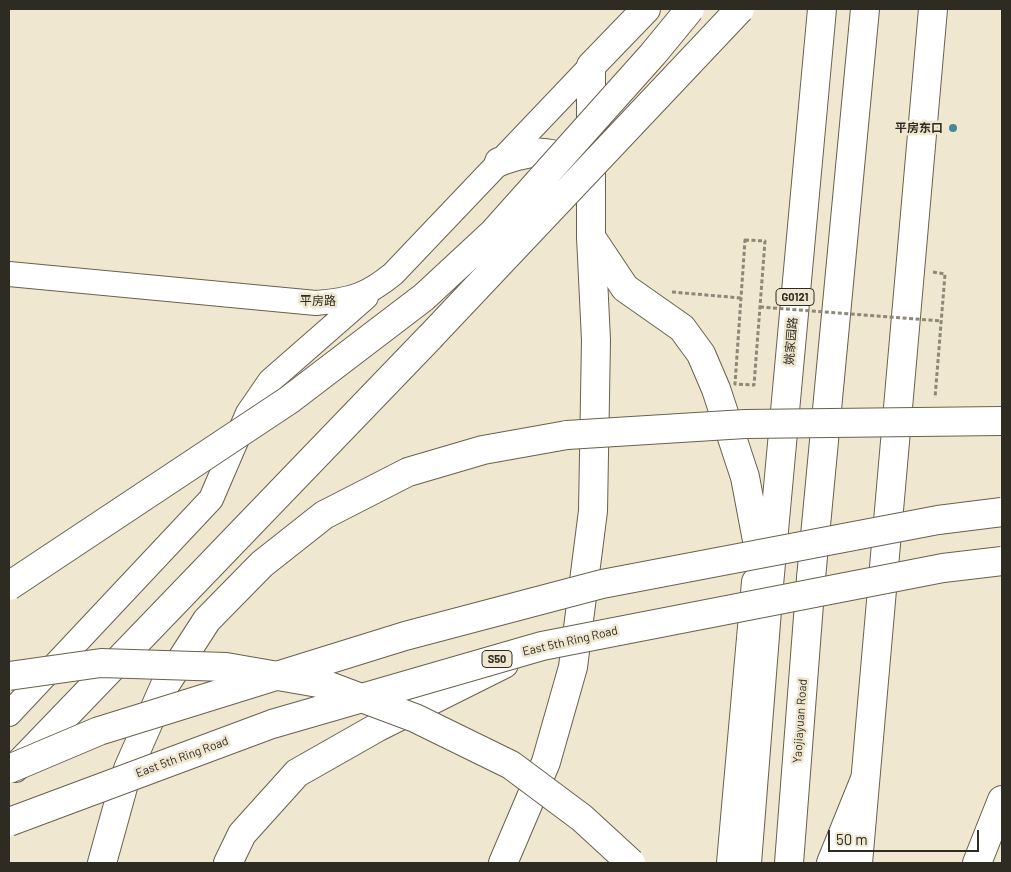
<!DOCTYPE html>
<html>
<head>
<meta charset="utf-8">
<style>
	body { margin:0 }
	#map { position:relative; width:1011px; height:872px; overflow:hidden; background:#efe7d0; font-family:Barlow,sans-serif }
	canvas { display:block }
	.frame { position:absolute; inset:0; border:10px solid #2e2b22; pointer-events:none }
	.scale { position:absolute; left:828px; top:830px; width:151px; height:22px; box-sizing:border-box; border:2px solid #2e2b22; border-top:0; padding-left:6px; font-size:15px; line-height:18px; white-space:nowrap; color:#2e2b22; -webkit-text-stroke:4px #efe7d0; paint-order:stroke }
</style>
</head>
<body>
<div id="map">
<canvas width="1011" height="872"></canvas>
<div class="frame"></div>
<div class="scale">50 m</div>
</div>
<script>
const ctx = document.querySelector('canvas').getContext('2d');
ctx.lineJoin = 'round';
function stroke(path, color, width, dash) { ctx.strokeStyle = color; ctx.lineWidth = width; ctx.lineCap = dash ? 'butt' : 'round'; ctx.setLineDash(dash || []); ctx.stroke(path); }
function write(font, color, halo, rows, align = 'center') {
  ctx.font = font + ' Barlow,"Noto Sans SC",sans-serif'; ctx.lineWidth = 5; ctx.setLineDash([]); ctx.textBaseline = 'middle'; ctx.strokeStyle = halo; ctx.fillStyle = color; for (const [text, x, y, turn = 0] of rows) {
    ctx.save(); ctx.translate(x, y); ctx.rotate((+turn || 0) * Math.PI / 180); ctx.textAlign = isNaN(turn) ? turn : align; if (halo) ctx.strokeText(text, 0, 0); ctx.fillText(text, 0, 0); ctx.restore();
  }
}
const path = new Path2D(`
	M745,240L765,241L754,385L735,384Z
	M933,272L945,274L935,398
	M672,292L741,298`);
const minor = new Path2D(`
	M9,274L316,303C351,300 366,296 393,274L591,66
	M9,714L211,499L248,413L270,381L366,297`);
const tertiary = new Path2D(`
	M499,162C527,152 556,144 576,171
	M503,863L546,762L573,667L593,511L596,340L591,237V66L646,9
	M858,863L933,9`);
const primary = new Path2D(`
	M591,237L625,288L682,328L701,354L716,389L745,477L759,551L769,585L747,863
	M789,863L811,578
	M831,863L865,779`);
const motorway = new Path2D(`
	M811,578L865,9
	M769,585L822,9
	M15,768L430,337
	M102,863L128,769L165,685L207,620L262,564L324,515L408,472L483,450L567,435
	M228,863L242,834L297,773L378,727L504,664
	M731,863L756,582
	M977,863L1002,800`);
const pathBridge = new Path2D(`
	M760,307L941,321`);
const motorwayBridge = new Path2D(`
	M430,337L740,9
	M567,435L745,424L1002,421
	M9,586L289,400L424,297L493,233L653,54L690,9
	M9,676L101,663L226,667L324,684L415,718L511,765L582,818L631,863
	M9,769L99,731L405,636L602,584L938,520L1002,512
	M9,822L272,724L542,646L943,568L1002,561`);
const markers = [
	[953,128,5,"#458997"]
];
const shields = [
	[795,297,38],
	[497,659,30]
];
const shieldNames = [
	["G0121",795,297],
	["S50",497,659]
];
const poiNames = [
	["平房东口",943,128]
];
const streetNames = [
	["平房路",318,301],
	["姚家园路",791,341,-85],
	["East 5th Ring Road",570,641,-13],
	["Yaojiayuan Road",800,721,-86],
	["East 5th Ring Road",182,757,-20]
];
stroke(minor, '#69614e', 26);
stroke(tertiary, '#69614e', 30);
stroke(primary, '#69614e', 30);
stroke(motorway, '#69614e', 30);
stroke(path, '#8d8777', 3, [4, 2.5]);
stroke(minor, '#fff', 24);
stroke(tertiary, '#fff', 28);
stroke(primary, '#fff', 28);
stroke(motorway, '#fff', 28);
stroke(motorwayBridge, '#69614e', 30, []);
stroke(pathBridge, '#8d8777', 3, [4, 2.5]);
stroke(motorwayBridge, '#fff', 28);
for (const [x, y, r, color] of markers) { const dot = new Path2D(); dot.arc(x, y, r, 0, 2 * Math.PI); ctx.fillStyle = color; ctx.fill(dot); stroke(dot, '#efe7d0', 2); }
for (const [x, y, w] of shields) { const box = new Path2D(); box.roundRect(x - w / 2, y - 8.5, w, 17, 4); ctx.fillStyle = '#efe7d0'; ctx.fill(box); stroke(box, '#2e2b22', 1); }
write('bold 11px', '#2e2b22', null, shieldNames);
write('bold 12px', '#2e2b22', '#efe7d0', poiNames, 'right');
write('12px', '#2e2b22', '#efe7d0', streetNames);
</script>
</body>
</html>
